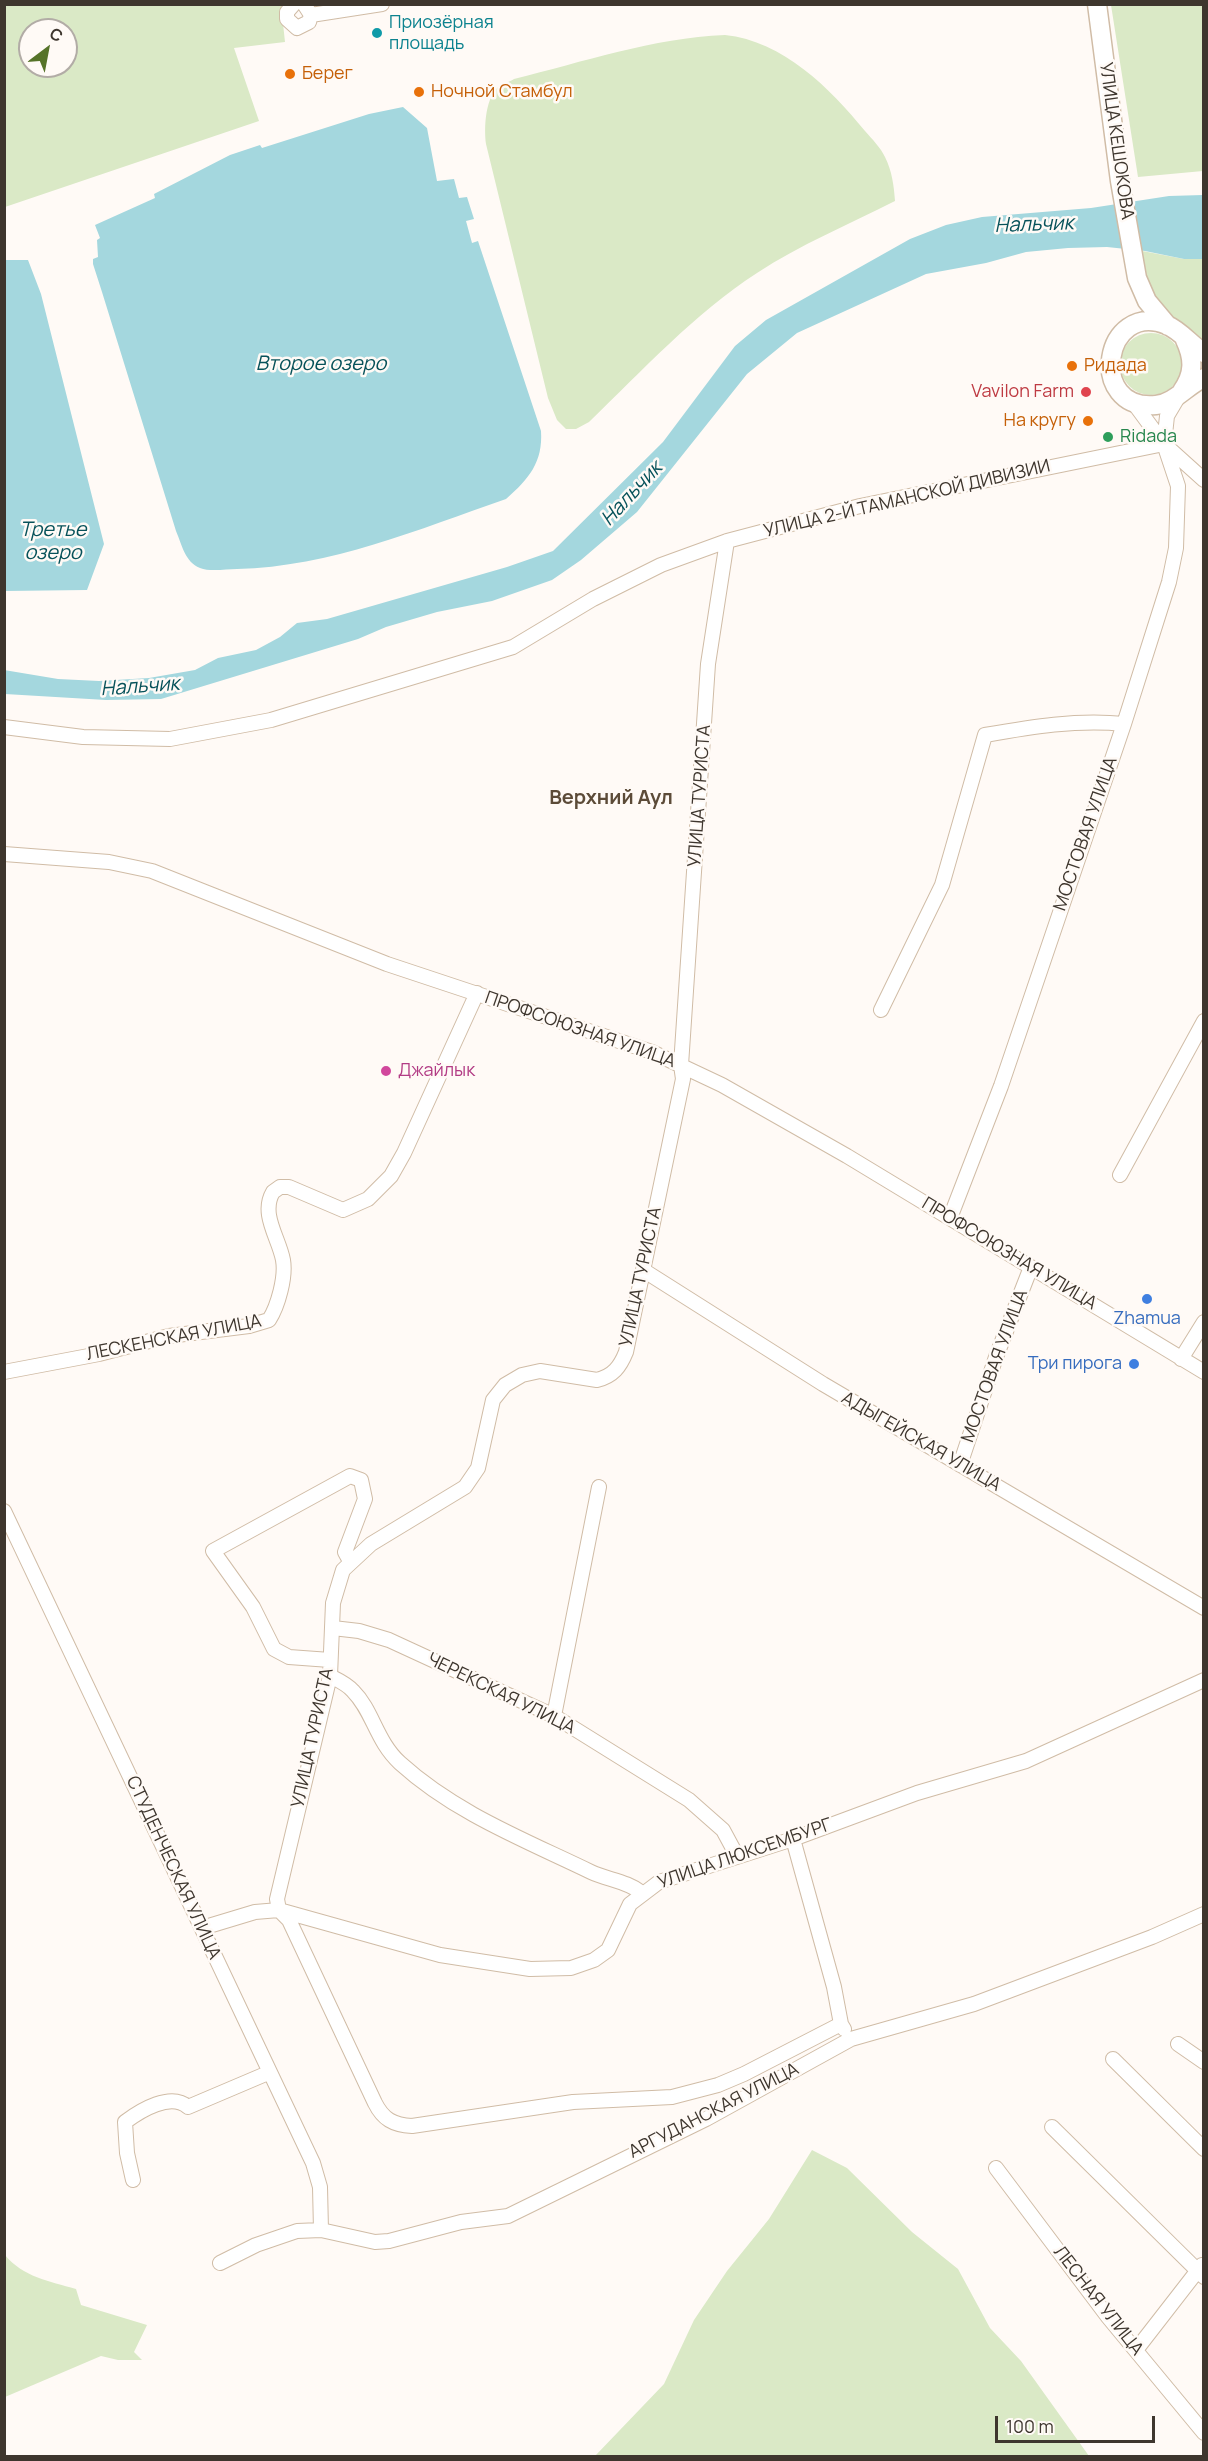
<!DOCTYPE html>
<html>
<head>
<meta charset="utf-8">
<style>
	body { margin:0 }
	#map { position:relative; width:1208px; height:2461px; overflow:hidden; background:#fffaf6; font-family:Manrope,sans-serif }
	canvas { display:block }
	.frame { position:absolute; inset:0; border:6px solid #3e362e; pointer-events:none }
	.north { position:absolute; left:18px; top:18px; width:60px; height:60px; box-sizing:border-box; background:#fffaf6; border:2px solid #b2aca6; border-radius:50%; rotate:32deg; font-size:16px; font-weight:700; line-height:24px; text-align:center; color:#3e362e }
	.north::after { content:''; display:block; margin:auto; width:21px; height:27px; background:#567329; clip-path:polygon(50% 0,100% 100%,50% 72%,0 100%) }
	.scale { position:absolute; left:995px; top:2416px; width:160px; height:27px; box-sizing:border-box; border:3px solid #3e362e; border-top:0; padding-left:8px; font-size:18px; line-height:21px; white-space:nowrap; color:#3e362e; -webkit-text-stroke:4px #fffaf6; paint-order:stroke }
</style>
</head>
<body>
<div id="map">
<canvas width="1208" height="2461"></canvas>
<div class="frame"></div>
<div class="north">С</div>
<div class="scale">100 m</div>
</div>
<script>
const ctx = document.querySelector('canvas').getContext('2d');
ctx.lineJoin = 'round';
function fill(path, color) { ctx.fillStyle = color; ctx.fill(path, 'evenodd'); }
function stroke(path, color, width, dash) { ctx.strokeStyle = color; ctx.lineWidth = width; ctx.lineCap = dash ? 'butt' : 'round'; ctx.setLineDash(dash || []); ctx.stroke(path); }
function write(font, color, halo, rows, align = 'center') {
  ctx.font = font + ' Manrope,sans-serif'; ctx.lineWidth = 5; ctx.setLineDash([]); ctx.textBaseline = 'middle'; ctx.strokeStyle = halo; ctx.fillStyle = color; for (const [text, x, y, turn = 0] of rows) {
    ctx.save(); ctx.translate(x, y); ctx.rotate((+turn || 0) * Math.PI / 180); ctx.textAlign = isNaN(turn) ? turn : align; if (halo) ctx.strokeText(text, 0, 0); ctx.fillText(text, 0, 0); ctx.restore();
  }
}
const green = new Path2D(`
	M4,5H281L285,42L234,48L259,121L5,207ZM30,30H66V66H30Z
	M1111,5H1203V171L1138,177Z
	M725,35C783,41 830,88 865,131C872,139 881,148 885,157C892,171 894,186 895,201C848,225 801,244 757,273C694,314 643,370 589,422L576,429H566L557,420L548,398L486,144C484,128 485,101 497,88C500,85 509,82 514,79C583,62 653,38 725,35Z
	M1132,249L1184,259H1203V353L1168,326Z
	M1120 364a31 31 0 1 1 62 0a31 31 0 1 1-62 0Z
	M812,2150L847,2168L912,2232L958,2269L990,2328L1021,2361L1089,2456H595L664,2384L694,2320L727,2271L769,2219Z
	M5,2255C23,2277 49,2281 76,2289L81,2305L147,2325L134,2352L142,2360H118L101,2356L5,2397Z`);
const water = new Path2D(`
	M403,107L427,128L437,181L454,179L459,198L467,197L474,219L466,221L472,243L478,241L541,431C543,462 529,479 506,499C419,529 330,567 237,569C226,569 210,572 200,568C185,562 182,545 176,531L102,292L93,264V259L98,257L97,240L100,238L95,225L155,198L154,194L230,155L260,145L262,148L369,114Z
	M1203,195V259H1184L1145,251L1107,247L1068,248L1026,252L986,263L926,274L797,333L747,374L637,512L581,560L552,580L492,601L437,612L386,627L358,639L161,699L106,700L5,694L4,670L58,679L99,681L149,678L195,670L218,658L256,650L280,637L297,623L327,619L507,567L553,551L663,442L735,346L766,320L910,239L946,225L982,217L1091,208L1169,196Z
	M5,260H28L41,294L104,544L87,590L5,591Z`);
const minor = new Path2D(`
	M294,4L287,12V19L297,28L309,22L311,15L304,4
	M311,15L382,4
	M1133,402L1164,444L1204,480
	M727,541L708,664L681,1065L683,1079L626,1352C620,1367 613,1376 597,1380L540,1371L522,1375L505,1385L493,1400L478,1468L465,1487L371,1544L343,1570L333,1603L330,1676L277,1899L279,1910L289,1920L375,2103C383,2119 393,2125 412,2126L573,2102L672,2097L718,2085L744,2074L841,2024
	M4,727L83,737L170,739L271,720L513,647L593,599L661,565L727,541L860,506L1164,444
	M4,854L109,862L152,871L387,964L652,1052L722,1085L847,1156L1204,1372
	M881,1010L942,885L985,735C1031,727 1077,719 1124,724
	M1120,1175L1204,1021
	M950,1218L1001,1086L1124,724L1169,582L1176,548L1178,486L1164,444L1167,416L1180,394
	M643,1270L823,1384L1204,1608
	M1181,1359L1204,1322
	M4,1372L99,1354L169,1336L249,1326L269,1320C278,1306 286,1277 283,1260C279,1238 260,1214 273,1192L280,1187H289L343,1210L368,1199L391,1176L404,1153L477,993
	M960,1465L996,1357L1031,1267
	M4,1511L313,2163L320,2187L321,2230
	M333,1628L359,1631L389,1640L554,1716L689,1800L723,1830L737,1856
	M330,1660L289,1657L274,1649L253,1607L213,1551L350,1476L361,1480L365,1499L345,1552L350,1561
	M330,1676C338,1680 347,1684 353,1691C373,1711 376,1741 400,1763C455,1813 525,1840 591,1872C608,1880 627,1881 642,1893
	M554,1716L599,1487
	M793,1839L834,1987L841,2024L844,2029
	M202,1928L255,1912L279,1910L440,1955L530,1969L571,1968L594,1960L608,1950L630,1904L659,1882L793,1839L917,1793L1026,1761L1204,1680
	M1178,2044L1204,2062
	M1113,2059L1204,2149
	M1052,2127L1204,2277
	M996,2168L1108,2317L1204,2433
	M133,2180L127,2153L125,2122C141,2110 171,2092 188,2107L268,2073
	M220,2263L256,2245L297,2231L321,2230L375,2242L389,2241L461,2222L508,2216L706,2119L851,2039L974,2004L1152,1937L1204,1914
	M1136,2350L1202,2265`);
const major = new Path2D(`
	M1097,4L1120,181L1137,278L1147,301L1168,326
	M1204,353C1191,345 1181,331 1167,325C1103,299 1086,412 1156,405C1175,403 1187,385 1204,378
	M1182,391C1194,374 1194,359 1185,340`);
const markers = [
	[377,33,6,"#0f9aa8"],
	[290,74,6,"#e8710a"],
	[419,92,6,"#e8710a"],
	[1072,366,6,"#e8710a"],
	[1086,392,6,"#e0444e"],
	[1088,421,6,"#e8710a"],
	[1108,437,6,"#2e9e5b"],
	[386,1071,6,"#d1479c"],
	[1147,1299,6,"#3f7fe0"],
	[1134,1364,6,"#3f7fe0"]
];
const cultureNames = [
	["Приозёрная",389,23],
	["площадь",389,44]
];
const foodNames = [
	["Берег",302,74],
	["Ночной Стамбул",431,92],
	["Ридада",1084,366],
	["На кругу",1076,421,"right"]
];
const streetNames = [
	["УЛИЦА КЕШОКОВА",1116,141,82],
	["УЛИЦА 2-Й ТАМАНСКОЙ ДИВИЗИИ",907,499,-13],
	["УЛИЦА ТУРИСТА",700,796,-86],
	["МОСТОВАЯ УЛИЦА",1086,834,-71],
	["ПРОФСОЮЗНАЯ УЛИЦА",580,1030,19],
	["ПРОФСОЮЗНАЯ УЛИЦА",1009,1254,31],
	["УЛИЦА ТУРИСТА",641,1277,-78],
	["ЛЕСКЕНСКАЯ УЛИЦА",174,1338,-11],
	["МОСТОВАЯ УЛИЦА",995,1366,-70],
	["АДЫГЕЙСКАЯ УЛИЦА",921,1442,30],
	["ЧЕРЕКСКАЯ УЛИЦА",501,1694,26],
	["УЛИЦА ТУРИСТА",313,1738,-78],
	["УЛИЦА ЛЮКСЕМБУРГ",745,1854,-19],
	["СТУДЕНЧЕСКАЯ УЛИЦА",173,1868,65],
	["АРГУДАНСКАЯ УЛИЦА",714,2111,-27],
	["ЛЕСНАЯ УЛИЦА",1098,2301,52]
];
const healthNames = [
	["Vavilon Farm",1074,392]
];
const leisureNames = [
	["Ridada",1120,437]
];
const hotelNames = [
	["Джайлык",398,1071]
];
const shopNames = [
	["Zhamua",1147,1319],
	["Три пирога",1122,1364,"right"]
];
const waterNames = [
	["Нальчик",1034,225,-2],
	["Второе озеро",321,364],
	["Нальчик",632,494,-47],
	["Третье",53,530],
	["озеро",53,553],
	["Нальчик",140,687,-4]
];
const neighbourhoodNames = [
	["Верхний Аул",611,798]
];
fill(green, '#dae9c6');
fill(water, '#a4d7de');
stroke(minor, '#d0bca6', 16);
stroke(major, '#d0bca6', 21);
stroke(minor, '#fff', 14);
stroke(major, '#fff', 18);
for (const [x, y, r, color] of markers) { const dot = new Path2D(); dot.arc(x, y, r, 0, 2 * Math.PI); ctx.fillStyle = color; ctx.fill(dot); stroke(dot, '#fffaf6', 2); }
write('18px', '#0d838f', '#fffaf6', cultureNames, 'left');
write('18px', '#c56008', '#fffaf6', foodNames, 'left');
write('18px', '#3e362e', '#fffaf6', streetNames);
write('18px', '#be3a42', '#fffaf6', healthNames, 'right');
write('18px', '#27864d', '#fffaf6', leisureNames, 'left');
write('18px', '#b23c85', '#fffaf6', hotelNames, 'left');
write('18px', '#366cbe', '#fffaf6', shopNames);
write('italic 20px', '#07525a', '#fffaf6', waterNames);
write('bold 20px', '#5c4b38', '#fffaf6', neighbourhoodNames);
</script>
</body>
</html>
